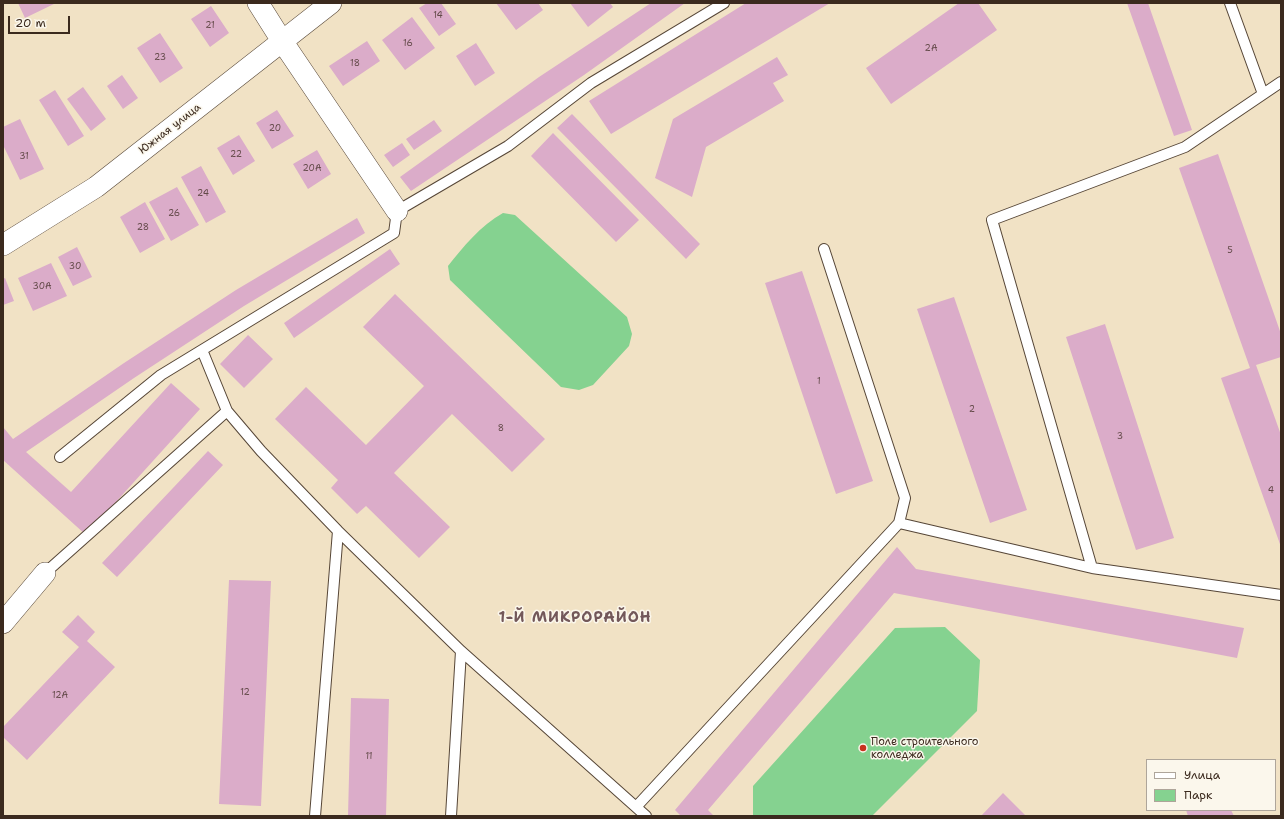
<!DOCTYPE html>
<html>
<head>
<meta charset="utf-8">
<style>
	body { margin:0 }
	#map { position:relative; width:1284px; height:819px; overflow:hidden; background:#f1e2c5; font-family:"Shantell Sans",sans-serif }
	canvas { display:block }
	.frame { position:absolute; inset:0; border:4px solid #3b2a1e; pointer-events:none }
	.legend { position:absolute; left:1146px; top:759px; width:130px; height:52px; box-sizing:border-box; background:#fbf7ec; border:1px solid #aea59a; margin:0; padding:5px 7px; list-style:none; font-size:12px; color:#3b2a1e }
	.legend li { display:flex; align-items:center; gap:8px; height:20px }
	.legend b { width:20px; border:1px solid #aea59a }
	.scale { position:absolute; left:8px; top:16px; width:62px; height:18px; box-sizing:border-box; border:2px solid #3b2a1e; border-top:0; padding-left:5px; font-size:12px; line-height:14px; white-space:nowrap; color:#3b2a1e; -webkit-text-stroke:3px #fbf7ec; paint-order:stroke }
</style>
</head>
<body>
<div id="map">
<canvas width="1284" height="819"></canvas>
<div class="frame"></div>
<ul class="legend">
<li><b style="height:5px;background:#fff"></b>Улица</li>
<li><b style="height:11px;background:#85d290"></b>Парк</li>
</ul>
<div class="scale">20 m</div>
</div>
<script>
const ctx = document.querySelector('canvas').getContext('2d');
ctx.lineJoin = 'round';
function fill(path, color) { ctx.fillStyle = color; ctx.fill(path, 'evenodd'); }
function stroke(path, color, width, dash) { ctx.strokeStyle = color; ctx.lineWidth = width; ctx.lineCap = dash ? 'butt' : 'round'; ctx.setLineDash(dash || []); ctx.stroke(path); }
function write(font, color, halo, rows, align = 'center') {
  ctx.font = font + ' "Shantell Sans",sans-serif'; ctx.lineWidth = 3; ctx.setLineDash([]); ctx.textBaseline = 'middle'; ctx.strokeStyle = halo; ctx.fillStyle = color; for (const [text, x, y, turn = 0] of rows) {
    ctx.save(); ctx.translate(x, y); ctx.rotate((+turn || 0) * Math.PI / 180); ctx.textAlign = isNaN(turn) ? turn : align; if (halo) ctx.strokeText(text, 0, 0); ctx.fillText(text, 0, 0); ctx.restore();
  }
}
const green = new Path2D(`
	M503,213L515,215L627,317L632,334L629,346L593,385L579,390L561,387L450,280L448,266C463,247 481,225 503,213Z
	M945,627L980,660L977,711L872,816H753V786L895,628Z`);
const building = new Path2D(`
	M18,3H56L25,18Z
	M427,3H441L456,24L439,36L419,8Z
	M496,3H538L543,10L516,30Z
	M570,3H610L613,7L588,27Z
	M651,3H685L584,75L411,191L400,177L539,77Z
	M746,3H830L611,134L589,101Z
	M959,3H978L997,30L891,104L866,68Z
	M1127,3H1148L1192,130L1174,136Z
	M211,6L229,33L210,47L191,19Z
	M412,17L435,48L405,70L382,40Z
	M160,33L183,68L160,83L137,48Z
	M367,41L380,61L343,86L329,66Z
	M476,43L495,73L475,86L456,56Z
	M777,57L788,75L773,83L784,101L706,147L692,197L655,178L673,119Z
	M122,75L138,98L123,109L107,86Z
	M83,87L106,119L91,131L67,99Z
	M55,90L84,136L68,146L39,100Z
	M277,110L294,136L272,149L256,123Z
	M572,114L700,244L686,259L557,128Z
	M20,119L44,169L20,180L3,145V127Z
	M434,120L442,131L414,150L406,139Z
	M553,133L639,220L616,242L531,156Z
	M239,135L255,161L233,175L217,148Z
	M402,143L410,155L393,167L384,155Z
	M317,150L331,174L308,189L293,164Z
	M1218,154L1281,334V357L1256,365L1281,435V547L1221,378L1250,368L1179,168Z
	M201,166L226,212L206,223L181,177Z
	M177,187L199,225L171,241L149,202Z
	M145,202L165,239L140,253L120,217Z
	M357,218L365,233L244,306L134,378L26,452L71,492L171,383L200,409L86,535L3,460V427L13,439L124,363L236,290Z
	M77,247L92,277L73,286L58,257Z
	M390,249L400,264L294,338L284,323Z
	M51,263L67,296L33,311L18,278Z
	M802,271L873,481L836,494L765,283Z
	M5,278L14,301L3,305V279Z
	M395,294L545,439L512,472L452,414L394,473L450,527L419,558L366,506L357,514L331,488L338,480L275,419L306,387L366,445L424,386L363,327Z
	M954,297L1027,510L990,523L917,309Z
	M1105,324L1174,538L1136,550L1066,337Z
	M248,335L273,359L244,388L220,364Z
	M208,451L223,465L117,577L102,563Z
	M897,547L916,569L1244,628L1237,658L894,593L708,810L714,816H681L675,810Z
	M229,580L271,581L261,806L219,804Z
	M78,615L95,632L87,641L115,667L27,760L3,737V725L4,726L79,647L62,632Z
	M351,698L389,699L386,816H348Z
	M1003,793L1026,816H981Z
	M1186,810H1231L1234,816H1188Z`);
const service = new Path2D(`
	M1230,3L1263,94
	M60,457L161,375L202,350
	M899,523L1092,568L1281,595
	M1092,568L992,220L1185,147L1281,82
	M45,573L227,411
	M636,807L899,523L905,498L824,249
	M315,816L338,531
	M451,816L461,651
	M646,816L461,651L338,531L261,451L227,411L202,350L394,233L397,211L508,146L591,83L724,3`);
const minor = new Path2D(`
	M258,3L282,41L397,211
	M3,245L96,187L331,3
	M3,623L45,573`);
const markers = [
	[863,748,4,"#c8321e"]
];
const numberNames = [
	["14",438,16],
	["21",210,26],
	["16",408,44],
	["2А",931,49],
	["23",160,58],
	["18",355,64],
	["20",275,129],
	["22",236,155],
	["31",24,157],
	["20А",312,169],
	["24",203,194],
	["26",174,214],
	["28",143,228],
	["5",1230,251],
	["30",75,267],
	["30А",42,287],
	["1",819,382],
	["2",972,410],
	["8",501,429],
	["3",1120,437],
	["4",1271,491],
	["12",245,693],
	["12А",60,696],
	["11",369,757]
];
const streetNames = [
	["Южная улица",170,129,-38]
];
const poiNames = [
	["Поле строительного",871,742],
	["колледжа",871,755]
];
const districtNames = [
	["1-Й МИКРОРАЙОН",575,618]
];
fill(green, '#85d290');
fill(building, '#dbacc9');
stroke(service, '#564637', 12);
stroke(minor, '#564637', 22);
stroke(service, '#fff', 10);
stroke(minor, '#fff', 21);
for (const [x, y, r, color] of markers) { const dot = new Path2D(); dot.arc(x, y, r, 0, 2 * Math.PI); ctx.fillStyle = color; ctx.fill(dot); stroke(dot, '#fbf7ec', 1.5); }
write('9px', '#634a49', null, numberNames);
write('11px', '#3b2a1e', '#fbf7ec', streetNames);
write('11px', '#3b2a1e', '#fbf7ec', poiNames, 'left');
ctx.letterSpacing = '1px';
write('bold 15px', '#73585a', '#fbf7ec', districtNames);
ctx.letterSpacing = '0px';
</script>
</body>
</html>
